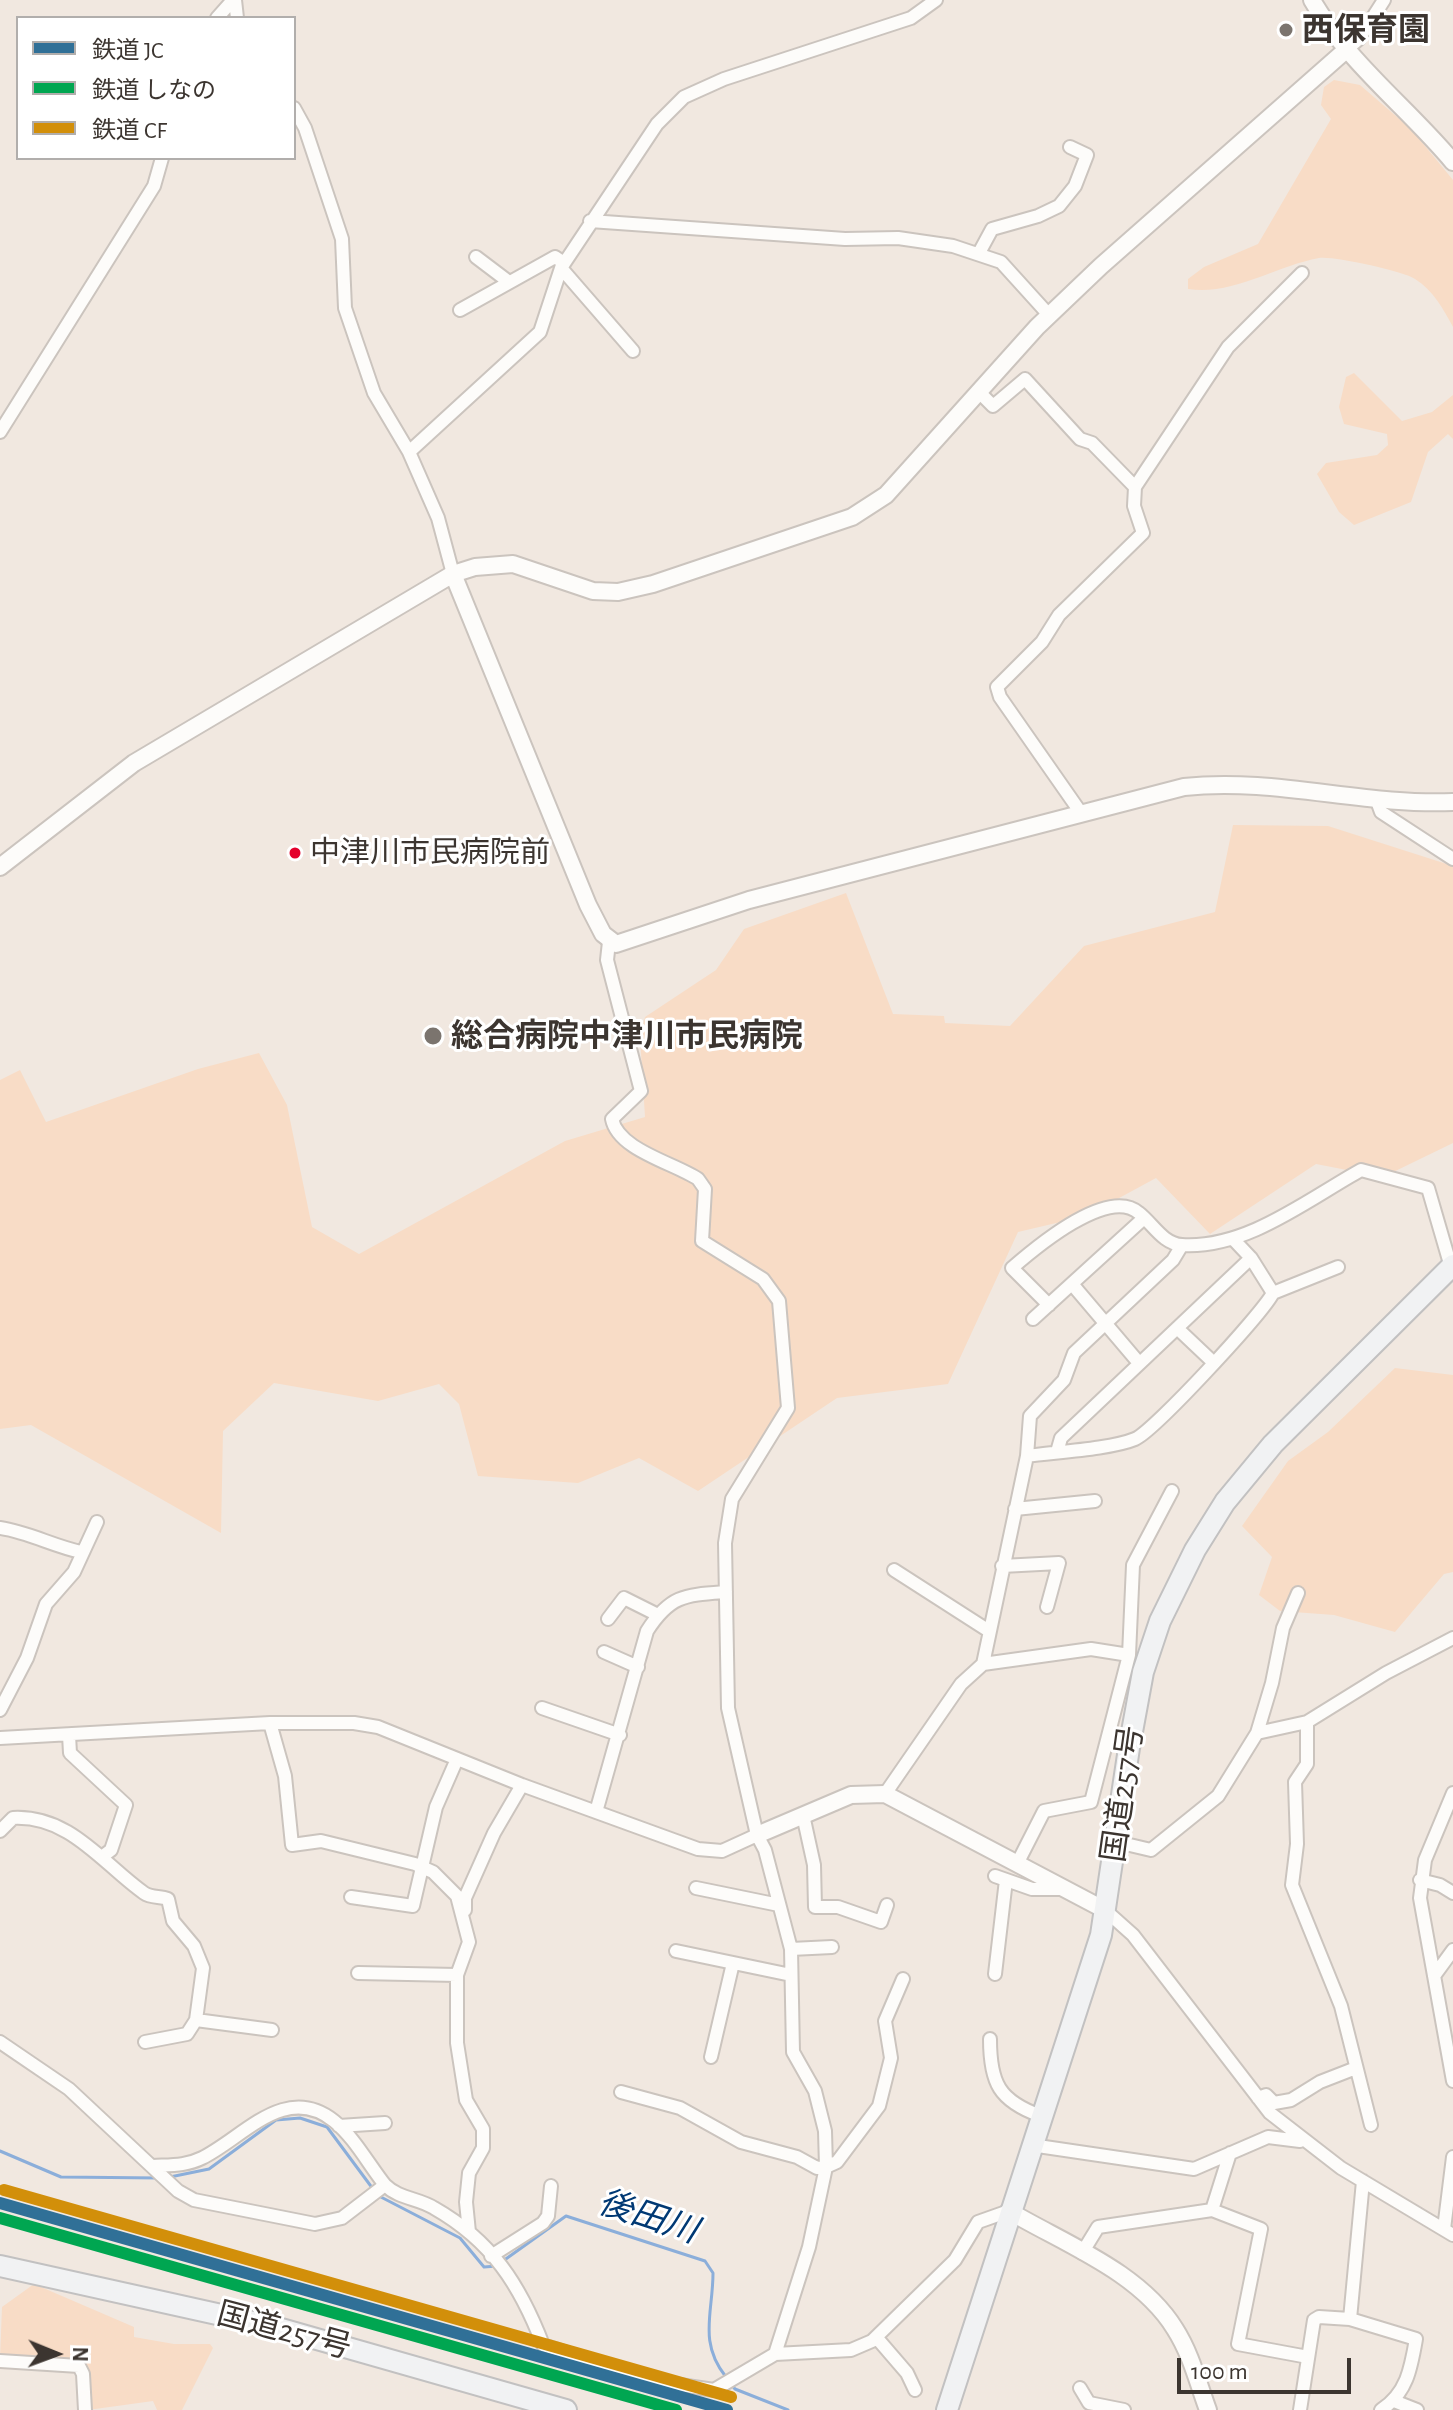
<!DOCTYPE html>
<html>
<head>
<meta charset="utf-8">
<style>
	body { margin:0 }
	#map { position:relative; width:1453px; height:2410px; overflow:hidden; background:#f1e8e0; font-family:"Alegreya Sans","Noto Sans JP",sans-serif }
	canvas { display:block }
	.legend { position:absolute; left:16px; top:16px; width:280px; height:144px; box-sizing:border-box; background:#fff; border:2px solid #b1aeac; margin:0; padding:10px 14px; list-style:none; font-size:24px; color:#3c3530 }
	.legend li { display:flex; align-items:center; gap:16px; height:40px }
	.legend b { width:40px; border:2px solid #b1aeac }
	.north { position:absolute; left:16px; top:2314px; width:80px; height:80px; -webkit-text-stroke:6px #fff; paint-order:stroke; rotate:91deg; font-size:22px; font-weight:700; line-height:32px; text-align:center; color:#3c3530 }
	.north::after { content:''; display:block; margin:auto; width:28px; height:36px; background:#3c3530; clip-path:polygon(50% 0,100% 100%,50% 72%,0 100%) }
	.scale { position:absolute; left:1177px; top:2358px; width:174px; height:36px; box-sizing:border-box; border:4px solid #3c3530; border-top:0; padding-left:10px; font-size:24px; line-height:28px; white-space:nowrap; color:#3c3530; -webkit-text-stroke:6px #fff; paint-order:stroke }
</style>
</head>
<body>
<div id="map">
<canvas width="1453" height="2410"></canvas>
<ul class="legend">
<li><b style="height:10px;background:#307097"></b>鉄道 JC</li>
<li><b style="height:10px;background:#00a651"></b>鉄道 しなの</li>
<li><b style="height:10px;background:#d28f0a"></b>鉄道 CF</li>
</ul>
<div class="north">N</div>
<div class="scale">100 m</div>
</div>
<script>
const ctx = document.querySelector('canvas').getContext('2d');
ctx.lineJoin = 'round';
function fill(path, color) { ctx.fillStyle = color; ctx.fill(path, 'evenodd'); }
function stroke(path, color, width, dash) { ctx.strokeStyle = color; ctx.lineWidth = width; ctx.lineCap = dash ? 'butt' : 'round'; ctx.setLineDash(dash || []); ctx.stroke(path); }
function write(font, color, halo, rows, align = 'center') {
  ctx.font = font + ' "Alegreya Sans","Noto Sans JP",sans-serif'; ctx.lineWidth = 6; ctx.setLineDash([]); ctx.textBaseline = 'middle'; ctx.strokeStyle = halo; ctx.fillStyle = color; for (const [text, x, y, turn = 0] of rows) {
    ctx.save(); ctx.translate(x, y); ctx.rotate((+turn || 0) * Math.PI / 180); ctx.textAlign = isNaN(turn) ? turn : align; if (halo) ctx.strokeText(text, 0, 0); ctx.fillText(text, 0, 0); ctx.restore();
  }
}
const green = new Path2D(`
	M1334,80L1360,85L1411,129L1453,180V327C1444,310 1433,290 1415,279C1403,271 1334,256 1319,258C1276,266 1232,296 1188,289V279L1204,267L1258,244L1331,119L1321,105L1324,87Z
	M1354,373L1402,421L1432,412L1453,395V439L1448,434L1428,452L1411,502L1354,525L1339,512L1317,474L1326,463L1377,455L1388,445L1387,434L1344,424L1339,407L1346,377Z
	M1233,825L1328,826L1453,866V1143L1383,1177L1316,1164L1210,1234L1156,1178L1086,1216L1018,1232L948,1384L837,1398L698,1491L639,1458L578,1483L478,1476L459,1404L439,1384L378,1401L274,1383L223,1431L221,1533L31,1425L0,1429V1080L20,1070L46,1122L198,1069L259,1053L287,1105L312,1227L359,1254L565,1141L645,1117L640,1037L645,1017L716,970L744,929L846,893L893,1014L944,1016L945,1023L1010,1026L1084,946L1215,912Z
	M1395,1368L1453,1375V1572L1444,1574L1395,1632L1334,1615L1280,1611L1259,1595L1272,1557L1242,1526L1288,1461L1328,1432Z
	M34,2284L134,2327V2337L174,2344H210L213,2348L182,2410H157L153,2401L88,2410L86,2373L0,2359L2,2307Z`);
const stream = new Path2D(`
	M0,2151L61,2177L159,2178
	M170,2177L209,2169L276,2120L300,2118L327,2127L373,2189
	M377,2195L460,2238L484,2267L497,2266
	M503,2261L566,2216L705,2261L713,2273C713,2313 698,2342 726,2377
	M730,2383L735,2389L788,2410`);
const minor = new Path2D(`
	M235,0L237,18
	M217,18L233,0
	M1346,50L1359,39L1384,0
	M294,108L305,128L342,239L345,308L374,393L409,452L438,518L453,574
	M590,221L845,239L898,238L953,246L1001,262L1049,315
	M979,253L992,229L1038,216L1059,206L1075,186L1087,155L1070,147
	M476,257L509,282
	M561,268L633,351
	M460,310L555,257L564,263
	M979,392L993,406L1025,379L1080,439L1092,443L1135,487
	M0,432L154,186L162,158
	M409,452L540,332L561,268L657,124L684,97L724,79L911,18L936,0
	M1377,801L1381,812L1453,859
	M1081,813L1000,697L997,687L1042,642L1059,615L1143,533L1134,506L1135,487L1228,347L1302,273
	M609,942L607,960L641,1091L612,1119C618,1150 674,1163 698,1179L705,1189L702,1241L763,1279L779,1301L788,1408L732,1499L725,1543L728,1708L757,1835L765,1850L791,1949L793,2052L815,2091L825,2131L826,2167L809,2247L775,2354
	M1072,1284L1139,1363
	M1273,1293L1338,1267
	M1049,1305L1012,1268C1035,1248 1108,1186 1139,1213C1153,1224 1163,1244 1182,1245C1246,1249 1307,1200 1361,1170L1428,1188L1451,1267
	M1033,1319L1144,1218
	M1177,1328L1214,1363
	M1057,1452L1061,1438L1251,1258
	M1027,1456C1055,1452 1111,1449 1135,1439C1154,1431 1262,1314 1273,1293L1251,1258L1234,1240
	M1015,1509L1095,1501
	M0,1528C28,1532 53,1546 81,1552
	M1002,1566L1059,1563L1047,1607
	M894,1570L989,1631
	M608,1619L624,1598L658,1615
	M604,1652L638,1667
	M983,1664L1027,1456L1030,1416L1064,1380L1074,1353L1173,1260L1182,1245
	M542,1708L620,1735
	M0,1710L27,1658L46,1604L74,1572L97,1522
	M1307,1722V1764L1295,1782L1297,1844L1292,1885L1341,2006L1371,2125
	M270,1723L285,1776L292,1845L321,1841L415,1864L433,1872L457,1896L469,1942L457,1975V2043L466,2100L483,2129V2148L469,2173L466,2202L469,2232
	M1257,1733L1272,1683L1283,1628L1298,1593
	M69,1735L70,1753L126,1805L111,1850L103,1856
	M0,1738L270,1723H354L378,1727L522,1785L698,1849L722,1851L757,1835
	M1453,1793L1425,1860L1420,1898L1453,2081
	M885,1794L961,1684L983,1664L1091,1649L1129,1655
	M596,1812L647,1631C670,1595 685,1595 726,1592
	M803,1815L814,1865L815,1907H838L881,1922L887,1905
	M0,1831L13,1818C70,1815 103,1864 144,1893C151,1898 160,1896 168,1899L173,1921L194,1946L203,1968L196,2020L272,2030
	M1117,1842L1151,1850L1218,1796L1257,1733L1307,1722L1386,1673L1453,1638
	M1018,1862L1044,1811L1091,1802L1129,1655L1133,1565L1172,1491
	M995,1876L1032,1889H1065
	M1420,1880L1440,1885L1453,1893
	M696,1888L779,1905
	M351,1897L413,1906L436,1807L457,1759
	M465,1910V1898L494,1833L522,1785
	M1105,1910L1133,1935L1270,2113L1341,2168L1453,2235
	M791,1949L832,1947
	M676,1951L791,1975
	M358,1973L457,1975
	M995,1974L1006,1880
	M1434,1976L1453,1950
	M990,2039C990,2083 999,2101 1041,2116
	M0,2042L69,2089L178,2191L194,2200L315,2224L342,2218L385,2185C399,2199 418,2198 434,2208C492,2241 520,2285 543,2345L653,2381L714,2390L775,2354L851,2350L872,2341L955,2260L978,2222L1009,2211
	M145,2042L187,2034L196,2020
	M711,2057L733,1963
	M621,2092L680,2108L741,2142L797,2157L817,2168L826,2167L837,2162L879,2106L891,2058L885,2021L903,1979
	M1258,2098L1266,2095L1274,2103L1291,2100L1320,2082L1356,2068
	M339,2126L385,2123
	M1031,2145L1194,2169L1268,2137L1300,2141
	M1230,2153L1212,2210L1261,2229L1238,2344L1308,2357
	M153,2166C170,2165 186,2166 202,2158C243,2138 285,2082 334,2121C354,2137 369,2165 385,2185
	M1444,2229L1453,2157
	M1082,2253L1098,2227L1212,2210
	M491,2256L543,2223L548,2216L551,2186
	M1350,2319L1416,2339C1411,2368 1407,2393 1381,2410
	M876,2337L907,2373L915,2390
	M0,2361L79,2366L83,2374L85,2410
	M1080,2388L1089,2403L1124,2410
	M1394,2401L1417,2410
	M1300,2410L1314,2320L1319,2317L1350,2319L1363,2181`);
const tertiary = new Path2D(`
	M1312,0C1348,63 1407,107 1453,162
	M453,574L588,905L603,934L616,944L749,900L1184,787C1274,777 1363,806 1453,802
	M0,867L134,763L453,574L475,567L513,564L593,591L618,592L653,584L852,517L886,495L1037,327L1101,266L1346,50
	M757,1835L851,1795L885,1794L1105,1910
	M1009,2211C1065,2244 1140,2272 1175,2329C1191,2354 1198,2383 1208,2410`);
const trunk = new Path2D(`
	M0,2266L271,2326L566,2410
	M947,2410L1101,1935L1129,1748L1143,1672L1160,1621L1195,1550L1225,1502L1273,1444L1453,1265`);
const rail1 = new Path2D(`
	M0,2203L727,2410`);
const rail2 = new Path2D(`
	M0,2218L676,2410`);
const rail3 = new Path2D(`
	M4,2190L731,2397`);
const markers = [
	[1286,30,8,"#7b746e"],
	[295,853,7,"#e4002b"],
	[433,1036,10,"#7b746e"]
];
const busNames = [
	["中津川市民病院前",310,853]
];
const poiNames = [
	["西保育園",1302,30],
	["総合病院中津川市民病院",451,1036]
];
const streetNames = [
	["国道257号",1123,1794,-82],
	["国道257号",284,2331,15]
];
const waterNames = [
	["後田川",648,2217,18]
];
fill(green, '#f8dcc6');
stroke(stream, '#8baeda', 3);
stroke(minor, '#cbc4be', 16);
stroke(tertiary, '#cbc4be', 20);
stroke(trunk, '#c2c1c1', 24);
stroke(minor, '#fdfcfa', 12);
stroke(tertiary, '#fdfcfa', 16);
stroke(trunk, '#f1f2f3', 20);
stroke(rail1, '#307097', 12);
stroke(rail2, '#00a651', 12);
stroke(rail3, '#d28f0a', 12);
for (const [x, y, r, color] of markers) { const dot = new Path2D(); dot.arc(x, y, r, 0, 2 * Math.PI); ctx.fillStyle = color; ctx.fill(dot); stroke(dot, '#fff', 3); }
write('30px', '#3c3530', '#fff', busNames, 'left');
write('bold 32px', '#3c3530', '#fff', poiNames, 'left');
write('32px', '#3c3530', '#fff', streetNames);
write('italic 34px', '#003974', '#fff', waterNames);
</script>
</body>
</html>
